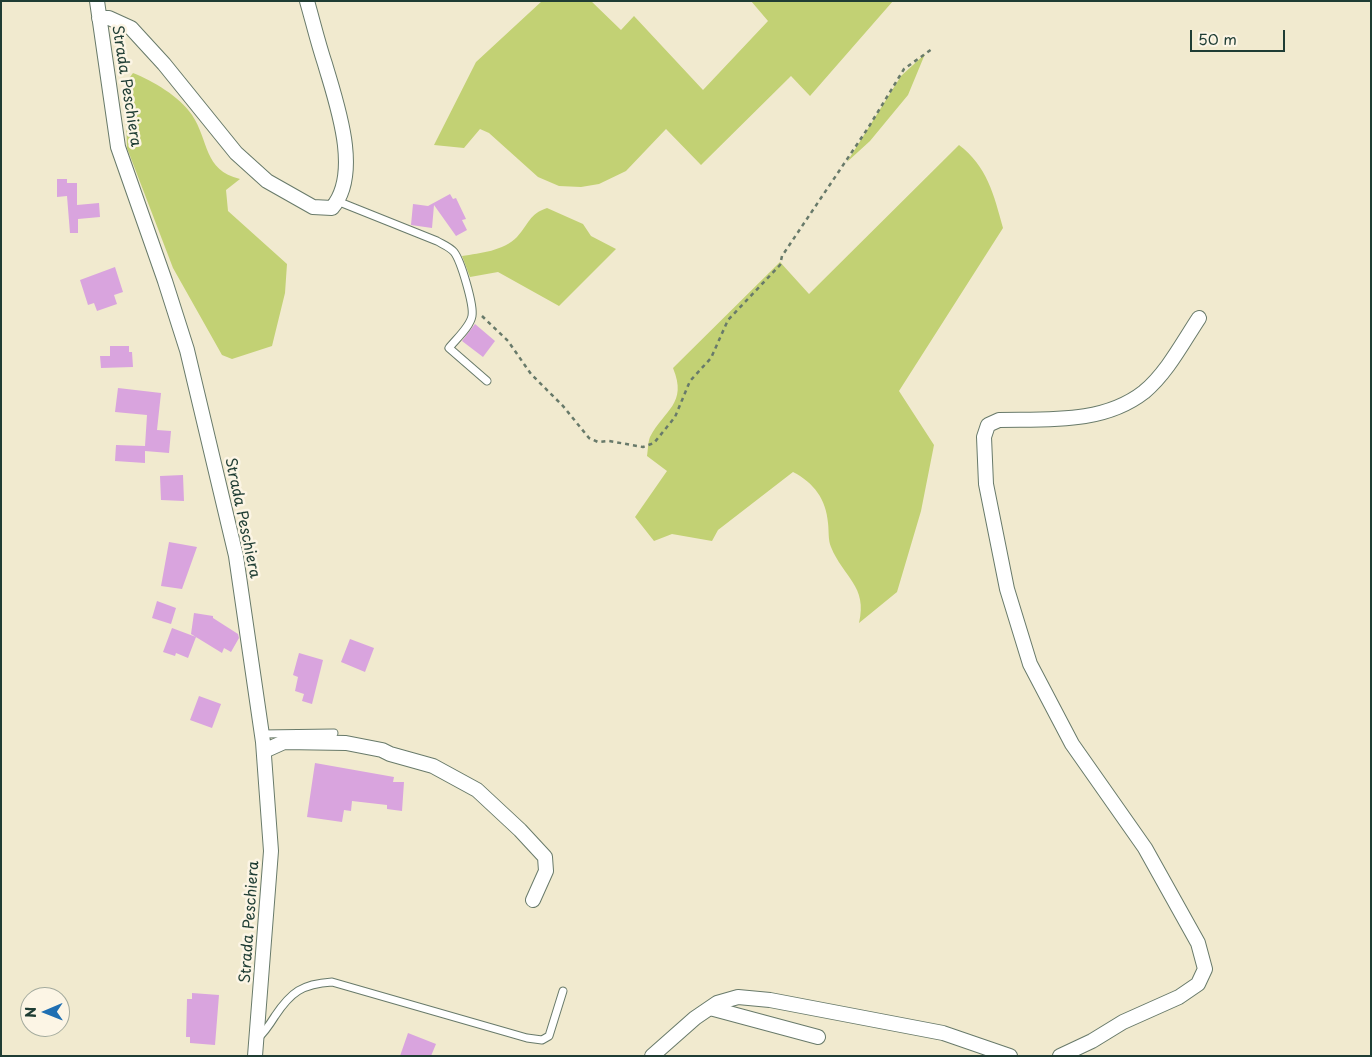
<!DOCTYPE html>
<html>
<head>
<meta charset="utf-8">
<style>
	body { margin:0 }
	#map { position:relative; width:1372px; height:1057px; overflow:hidden; background:#f1eacf; font-family:"Playpen Sans",sans-serif }
	canvas { display:block }
	.frame { position:absolute; inset:0; border:2px solid #1f3d34; pointer-events:none }
	.north { position:absolute; left:20px; top:987px; width:50px; height:50px; box-sizing:border-box; background:#fcf5e5; border:1px solid #a4ab9e; border-radius:50%; rotate:269deg; font-size:14px; font-weight:700; line-height:20px; text-align:center; color:#1f3d34 }
	.north::after { content:''; display:block; margin:auto; width:18px; height:22px; background:#1f6fb2; clip-path:polygon(50% 0,100% 100%,50% 72%,0 100%) }
	.scale { position:absolute; left:1190px; top:30px; width:95px; height:22px; box-sizing:border-box; border:2px solid #1f3d34; border-top:0; padding-left:6px; font-size:15px; line-height:18px; white-space:nowrap; color:#1f3d34; -webkit-text-stroke:4px #fcf5e5; paint-order:stroke }
</style>
</head>
<body>
<div id="map">
<canvas width="1372" height="1057"></canvas>
<div class="frame"></div>
<div class="north">N</div>
<div class="scale">50 m</div>
</div>
<script>
const ctx = document.querySelector('canvas').getContext('2d');
ctx.lineJoin = 'round';
function fill(path, color) { ctx.fillStyle = color; ctx.fill(path, 'evenodd'); }
function stroke(path, color, width, dash) { ctx.strokeStyle = color; ctx.lineWidth = width; ctx.lineCap = dash ? 'butt' : 'round'; ctx.setLineDash(dash || []); ctx.stroke(path); }
function write(font, color, halo, rows, align = 'center') {
  ctx.font = font + ' "Playpen Sans",sans-serif'; ctx.lineWidth = 5; ctx.setLineDash([]); ctx.textBaseline = 'middle'; ctx.strokeStyle = halo; ctx.fillStyle = color; for (const [text, x, y, turn = 0] of rows) {
    ctx.save(); ctx.translate(x, y); ctx.rotate((+turn || 0) * Math.PI / 180); ctx.textAlign = isNaN(turn) ? turn : align; if (halo) ctx.strokeText(text, 0, 0); ctx.fillText(text, 0, 0); ctx.restore();
  }
}
const green = new Path2D(`
	M542,1H591L621,30L634,16L703,90L768,21L751,1H893L810,96L791,76L701,165L666,129L626,171L599,184L581,187L559,186L538,177L489,133L480,129L464,148L434,145L476,62Z
	M925,54L908,95L870,141L847,162L901,76Z
	M133,73C153,81 179,96 192,115C209,140 203,170 240,179L226,190L228,211L287,264L285,293L272,346L232,359L222,355L173,268L127,148L125,84Z
	M959,145C987,166 994,195 1003,228L899,391L934,445L921,511L897,592L859,623C868,586 843,577 831,547C828,540 829,531 828,523C826,499 814,483 793,472L718,530L712,541L672,534L654,541L635,517L667,471L647,456C648,450 648,442 650,437C664,410 688,404 673,368L780,262L809,294Z
	M547,208L583,224L591,236L616,249L559,306L498,272L470,277L462,256C481,253 503,251 517,237C529,224 529,214 547,208Z`);
const building = new Path2D(`
	M57,179H67V183H77V205L99,203L100,217L78,219V233H70L67,196L57,197Z
	M450,194L453,199L456,198L466,219L462,220L467,230L456,236L434,205L432,228L411,225L413,204L428,206Z
	M115,267L123,292L114,295L117,304L97,311L94,303L88,305L80,280Z
	M475,324L495,341L483,357L462,341Z
	M110,346H129V352H132L133,367L101,368L100,356H110Z
	M118,388L161,393L157,430L171,431L169,453L145,451V463L115,461L116,445L145,446L147,415L115,412Z
	M183,475L184,501L161,500L160,476Z
	M169,542L197,547L182,589L161,586Z
	M157,601L176,608L171,624L152,618Z
	M194,613L213,616V618L238,634L239,638L231,652L224,648L222,653L191,634Z
	M172,628L196,637L188,658L176,653L175,656L163,652Z
	M350,639L374,648L365,672L341,662Z
	M299,653L323,660L312,704L302,701L304,694L295,691L298,677L293,675Z
	M199,696L221,704L212,728L190,720Z
	M315,763L394,777L393,782H404L402,811L387,809V805L352,801L351,811L344,810L342,822L307,817Z
	M192,993L219,995L215,1045L190,1043V1037H186L187,999H192Z
	M408,1033L436,1044L431,1056H400Z`);
const path = new Path2D(`
	M482,316L508,341L531,374L563,406L589,438L598,442L609,441L643,447L654,443L675,417L690,381L711,358L728,320L780,265L782,256L868,128L904,69L932,49`);
const lane = new Path2D(`
	M337,201L437,241C442,244 450,247 454,252C461,261 474,305 472,316C470,327 456,339 449,348L487,381
	M262,734L334,733
	M258,1038C265,1032 270,1024 275,1016C291,992 302,984 332,982L527,1038L542,1040L549,1036L563,991`);
const street = new Path2D(`
	M97,1L118,147L165,281L187,350L236,556L263,742L271,851L255,1056
	M99,18H109L131,28L164,64L236,153L267,181L313,207L332,208C362,173 336,102 325,64C318,43 313,22 307,1
	M264,751L284,742L346,743L382,750L390,754L433,766L477,790L520,830L545,857L546,871L533,900
	M710,1008L818,1037
	M652,1056L695,1018L717,1003L738,997L770,1000L943,1033L1010,1056
	M1060,1056L1092,1041L1123,1022L1179,997L1198,984L1205,969L1198,943L1145,848L1072,744L1030,664L1007,589L986,484L984,437L988,425L999,420C1048,419 1103,424 1144,392C1167,373 1183,342 1199,318`);
const streetNames = [
	["Strada Peschiera",126,86,81],
	["Strada Peschiera",242,518,78],
	["Strada Peschiera",250,922,-86]
];
fill(green, '#c2d174');
fill(building, '#d9a4de');
stroke(lane, '#687a6a', 9);
stroke(street, '#687a6a', 16);
stroke(path, '#687a6a', 2.5, [4, 4]);
stroke(lane, '#fff', 7);
stroke(street, '#fff', 14);
write('15px', '#1f3d34', '#fcf5e5', streetNames);
</script>
</body>
</html>
